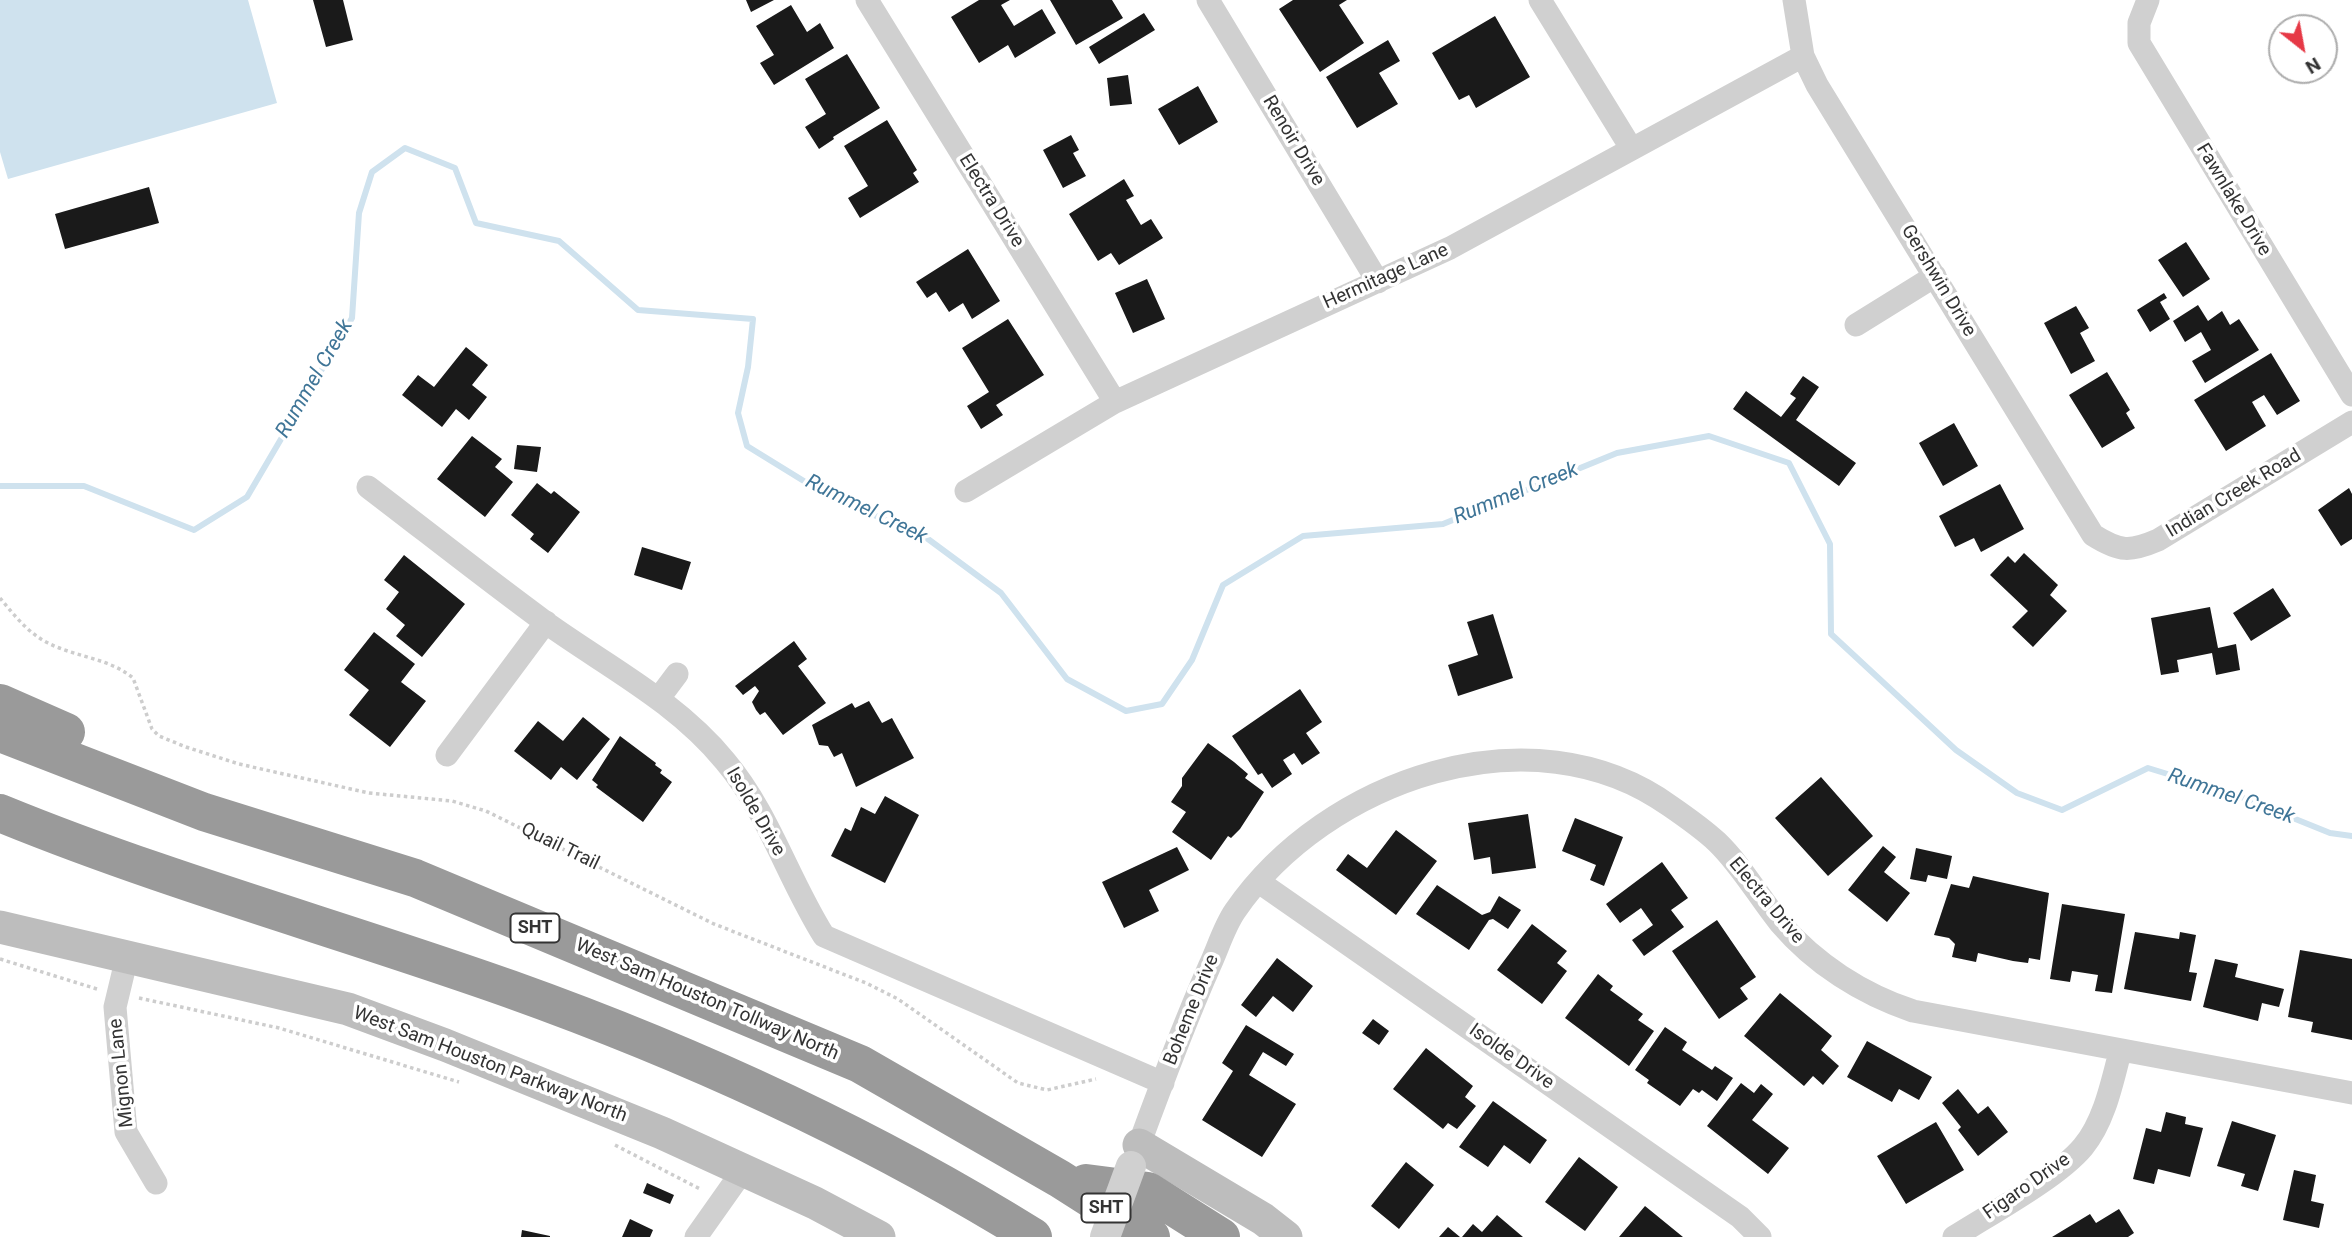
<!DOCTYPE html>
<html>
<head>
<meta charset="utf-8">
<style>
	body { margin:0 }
	#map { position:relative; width:2352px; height:1237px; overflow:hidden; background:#fff; font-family:Roboto,sans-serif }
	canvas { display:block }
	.north { position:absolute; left:2268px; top:14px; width:70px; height:70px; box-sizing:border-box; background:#fff; border:2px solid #adadad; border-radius:50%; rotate:149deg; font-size:19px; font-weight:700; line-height:28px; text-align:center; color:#333 }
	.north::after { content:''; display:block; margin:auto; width:24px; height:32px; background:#e63946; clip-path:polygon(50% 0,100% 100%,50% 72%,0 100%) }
</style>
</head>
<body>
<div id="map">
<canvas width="2352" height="1237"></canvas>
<div class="north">N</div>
</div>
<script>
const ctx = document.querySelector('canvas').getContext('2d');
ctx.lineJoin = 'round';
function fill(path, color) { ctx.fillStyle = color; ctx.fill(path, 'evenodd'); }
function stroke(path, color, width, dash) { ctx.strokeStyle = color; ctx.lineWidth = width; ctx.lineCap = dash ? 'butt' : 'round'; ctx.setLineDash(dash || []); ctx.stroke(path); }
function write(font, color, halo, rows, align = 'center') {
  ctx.font = font + ' Roboto,sans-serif'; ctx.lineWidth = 7; ctx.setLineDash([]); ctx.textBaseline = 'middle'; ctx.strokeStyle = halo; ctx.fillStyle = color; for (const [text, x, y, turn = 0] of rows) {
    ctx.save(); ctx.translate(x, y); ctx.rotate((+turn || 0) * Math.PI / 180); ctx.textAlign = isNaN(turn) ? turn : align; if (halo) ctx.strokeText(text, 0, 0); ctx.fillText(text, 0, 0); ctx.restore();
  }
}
const water = new Path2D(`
	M0,0H248L277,103L8,179L0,152Z`);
const stream = new Path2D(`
	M0,486H84L194,530L247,497L352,318L359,213L372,172L405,148L455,168L476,223L559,241L638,310L753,319L748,367L738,413L747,446L820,491L928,539L1001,593L1067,679L1126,711L1162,704L1192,660L1223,585L1303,536L1443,524L1617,453L1709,436L1789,463L1830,544L1831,634L1956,750L2017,793L2062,810L2148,768L2236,795L2330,833L2352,836`);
const building = new Path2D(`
	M313,0H343L353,40L326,47Z
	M746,0H774L751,12Z
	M979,0H1010L1001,5L1014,26L1042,9L1056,33L1015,58L1008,45L979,63L951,17Z
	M1050,0H1112L1123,18L1076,45Z
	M1293,0H1347L1339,5L1364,43L1320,72L1279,9Z
	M791,5L807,32L820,23L834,48L774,85L760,63L774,55L756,26Z
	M1144,13L1155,30L1099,64L1089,47Z
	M1495,16L1530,77L1476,108L1469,95L1459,100L1432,53Z
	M1388,40L1400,61L1379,73L1398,104L1357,128L1326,77Z
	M847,54L880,108L833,137L834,139L819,149L805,127L826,114L805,79Z
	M1128,75L1132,104L1110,106L1107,78Z
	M1198,86L1218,122L1179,145L1158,109Z
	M887,120L917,170L913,173L919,182L860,218L848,198L868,186L844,146Z
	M1071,135L1079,150L1073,153L1086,176L1063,188L1043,150Z
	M1124,179L1134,196L1126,200L1141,225L1151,219L1163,238L1119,265L1111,253L1098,261L1069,214Z
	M149,187L159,223L65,249L55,214Z
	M2186,242L2210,279L2183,297L2158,260Z
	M968,249L1000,301L972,319L963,303L949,312L936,292L927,298L916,282Z
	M1147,279L1165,319L1133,333L1115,293Z
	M2164,293L2167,298L2160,302L2170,319L2150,332L2137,310Z
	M2198,305L2208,321L2222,311L2230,325L2239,319L2259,350L2205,383L2192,361L2211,350L2201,332L2185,342L2173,321Z
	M2076,306L2089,328L2080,333L2095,361L2071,374L2044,323Z
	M1008,319L1044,375L996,405L1003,415L981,429L967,406L989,392L962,348Z
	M466,347L488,365L472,385L487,397L469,420L456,409L442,427L402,395L418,375L434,387Z
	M2271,353L2300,401L2277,415L2264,395L2252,402L2266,426L2226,451L2194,400Z
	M2107,372L2130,410L2126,413L2135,428L2102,448L2069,395Z
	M1803,376L1819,387L1796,420L1856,463L1839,486L1733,409L1746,391L1781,417L1796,398L1790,394Z
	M1954,423L1978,466L1943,486L1919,443Z
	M472,436L502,459L495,467L513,482L485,517L437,479Z
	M517,445L541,447L537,472L514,469Z
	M537,483L551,494L554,491L580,512L548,553L530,539L534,534L511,515Z
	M2000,484L2024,529L1981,552L1974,538L1955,547L1939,516Z
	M2349,488L2352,494V539L2341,546L2318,510Z
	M642,547L691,562L682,590L634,575Z
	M2024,553L2058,585L2050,595L2067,611L2033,647L2012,627L2028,611L1990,575L2008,556L2015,563Z
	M404,555L465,604L422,657L396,636L405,625L386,609L399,592L384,580Z
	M2273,588L2291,616L2251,641L2233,613Z
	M2210,607L2218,648L2236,644L2240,670L2216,675L2212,653L2177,660L2179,672L2161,675L2151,618Z
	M1493,614L1513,678L1458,696L1448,665L1478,655L1467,622Z
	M374,632L415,664L401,682L426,701L390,747L349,715L369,690L344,670Z
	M794,641L807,659L798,666L826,703L783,735L765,712L760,715L756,710L752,702L759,691L755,686L743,695L735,686Z
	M1300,689L1322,722L1306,733L1320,753L1302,765L1294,753L1283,760L1292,774L1272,788L1262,773L1258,775L1232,736Z
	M869,701L882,723L892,718L914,758L856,787L842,753L834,757L828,746L819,745L812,725L852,703L855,708Z
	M583,717L610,739L577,780L561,767L551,780L514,751L538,721L563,741Z
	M620,736L656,763L655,765L662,770L660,773L672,782L643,822L596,787L598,785L592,780Z
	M1208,743L1234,762L1248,774L1245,778L1264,792L1240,829L1231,838L1228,836L1211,860L1172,832L1186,812L1171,802L1182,786V778Z
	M1821,777L1873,836L1828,876L1775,818Z
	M885,796L919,815L885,883L831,856L845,828L851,831L861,807L875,814Z
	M1528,814L1536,868L1492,874L1490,857L1474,860L1468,823Z
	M1575,818L1623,837L1604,886L1590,880L1596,865L1562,851Z
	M1396,830L1437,861L1396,915L1336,870L1348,854L1367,868Z
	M1883,846L1896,857L1884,872L1910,893L1887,922L1848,890Z
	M1177,847L1189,870L1149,890L1159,911L1124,928L1102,882Z
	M1916,848L1952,856L1947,879L1928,875L1926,882L1910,879Z
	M1662,862L1688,898L1671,910L1684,927L1644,956L1632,940L1653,925L1641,908L1620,923L1606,904Z
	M1973,876L2049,893L2040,960L2029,958L2028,963L2013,961L1978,953L1976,962L1952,957L1955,944L1949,938L1934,935L1951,884L1969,888Z
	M1437,885L1482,915L1490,912L1499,896L1521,910L1508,929L1493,919L1489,920L1469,950L1416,914Z
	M2062,904L2125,914L2112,993L2095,991L2098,975L2072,971L2070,982L2050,979Z
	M1717,920L1756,977L1740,988L1748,999L1719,1019L1672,951Z
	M1532,924L1567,951L1557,963L1567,971L1542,1004L1497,970Z
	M2135,932L2179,939L2180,932L2196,935L2189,972L2197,973L2191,1001L2124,989Z
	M2300,950L2352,959V1040L2311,1032L2313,1022L2288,1017Z
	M1277,958L1313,986L1293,1012L1273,996L1256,1017L1241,1005Z
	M2215,959L2238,964L2235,977L2284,989L2279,1007L2262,1003L2258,1021L2203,1007Z
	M1598,974L1613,986L1610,990L1643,1014L1638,1020L1654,1031L1629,1066L1565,1018Z
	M1780,993L1832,1036L1821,1050L1839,1066L1823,1085L1813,1076L1804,1086L1744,1036Z
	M1373,1019L1389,1031L1379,1045L1362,1033Z
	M1246,1025L1294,1054L1286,1066L1263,1052L1249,1075L1296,1104L1262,1157L1202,1120L1233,1071L1222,1063Z
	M1665,1027L1687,1042L1682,1050L1712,1070L1715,1066L1733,1078L1717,1101L1702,1090L1699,1093L1693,1089L1680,1106L1647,1083L1649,1080L1635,1070Z
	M1867,1041L1932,1077L1919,1100L1899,1089L1892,1102L1847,1077Z
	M1426,1048L1473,1086L1465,1097L1476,1106L1457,1129L1448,1123L1443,1129L1393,1089Z
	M1741,1083L1754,1093L1761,1084L1773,1094L1752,1120L1789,1148L1768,1174L1707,1126Z
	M1958,1089L1978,1114L1988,1106L2008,1132L1978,1156L1958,1130L1961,1127L1942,1103Z
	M1493,1101L1547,1140L1530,1164L1504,1145L1488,1167L1459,1147Z
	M2166,1112L2186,1117L2185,1124L2203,1128L2190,1177L2158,1169L2154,1184L2133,1179L2146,1128L2161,1132Z
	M2232,1121L2276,1135L2258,1191L2241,1186L2245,1174L2217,1166Z
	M1936,1122L1964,1170L1906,1204L1877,1156Z
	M1579,1157L1618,1187L1585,1231L1545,1202Z
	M1406,1162L1434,1185L1399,1229L1371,1206Z
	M2294,1170L2316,1175L2311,1201L2324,1204L2319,1228L2283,1220Z
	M647,1183L674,1195L670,1204L643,1193Z
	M1645,1206L1683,1237H1619Z
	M2119,1209L2134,1233L2128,1237H2052L2090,1214L2096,1223Z
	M1497,1215L1523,1237H1462L1473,1224L1482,1232Z
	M630,1219L653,1230L650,1237H622Z
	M1448,1227L1460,1237H1439Z
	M522,1230L550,1236V1237H521Z`);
const path = new Path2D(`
	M0,598C14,615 28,633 48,643C75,657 109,658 133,678L152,729L159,736L186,747L239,764L369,793L452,801L486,811L714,924L866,983L898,999L1018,1083L1047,1090L1096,1079
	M0,959L97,989
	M139,998L279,1028L459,1082
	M615,1145L702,1190`);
const minor = new Path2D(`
	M867,0L1115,402
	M1208,0L1378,282
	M1540,0L1631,148
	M1794,0L1803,56L1817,85L2093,535C2120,552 2130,552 2158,540L2352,422
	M2148,0L2139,23V43L2352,395
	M1856,325L1935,276
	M368,487C427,532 485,578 545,622C606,666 676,701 725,761C769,813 788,879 824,936L1163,1083
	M966,491L1115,402L1450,248L1803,56
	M659,698L677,674
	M447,755L546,622
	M1259,882L1740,1217L1760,1237
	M127,957L115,1007L126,1132L156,1183
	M1139,1145C1161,1085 1184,1024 1210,965C1218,948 1224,927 1235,911C1325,780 1532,707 1670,806C1686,817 1703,829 1717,842C1741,865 1759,897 1780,923C1815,964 1862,994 1913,1011L2352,1093
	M696,1237L744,1169
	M1954,1237C1990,1214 2057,1178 2083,1147C2104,1122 2112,1083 2120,1052`);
const secondary = new Path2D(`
	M0,927L348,1009L445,1045L662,1133L815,1203L879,1237
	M1139,1145L1263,1219L1286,1237`);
const motorway = new Path2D(`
	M0,703L66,732
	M0,733L204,812L415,878L860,1064L1060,1179L1151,1237
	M0,813C166,881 341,929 510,989C692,1054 869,1135 1033,1237
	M1086,1183L1148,1191L1221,1237`);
const tertiaryBridge = new Path2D(`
	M1105,1237L1131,1166`);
const shields = [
	[535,928,49],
	[1106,1208,49]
];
const shieldNames = [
	["SHT",535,928],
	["SHT",1106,1208]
];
const streetNames = [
	["Renoir Drive",1293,141,59],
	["Fawnlake Drive",2233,200,59],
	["Electra Drive",991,201,58],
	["Hermitage Lane",1386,277,-24],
	["Gershwin Drive",1938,281,59],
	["Indian Creek Road",2234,494,-31],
	["Isolde Drive",755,812,60],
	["Quail Trail",560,847,26],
	["Electra Drive",1766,901,50],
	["West Sam Houston Tollway North",707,1000,23],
	["Boheme Drive",1192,1010,-68],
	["Isolde Drive",1511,1057,35],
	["West Sam Houston Parkway North",490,1065,21],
	["Mignon Lane",122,1073,-96],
	["Figaro Drive",2027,1187,-35]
];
const waterNames = [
	["Rummel Creek",315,379,-60],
	["Rummel Creek",1516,494,-22],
	["Rummel Creek",866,510,26],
	["Rummel Creek",2231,797,19]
];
fill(water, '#cfe2ee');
stroke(stream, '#cfe2ee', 6);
fill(building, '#1a1a1a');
stroke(path, '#cdcdcd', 3.5, [3.5, 3.5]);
stroke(minor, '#d0d0d0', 23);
stroke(secondary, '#bdbdbd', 33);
stroke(motorway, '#9a9a9a', 38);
stroke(tertiaryBridge, '#d0d0d0', 30);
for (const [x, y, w] of shields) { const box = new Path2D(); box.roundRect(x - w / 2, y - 14.5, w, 29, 5); ctx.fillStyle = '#fff'; ctx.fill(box); stroke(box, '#333', 2); }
write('bold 18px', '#333', null, shieldNames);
write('19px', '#333', '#fff', streetNames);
write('italic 21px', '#3f7597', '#fff', waterNames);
</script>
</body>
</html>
